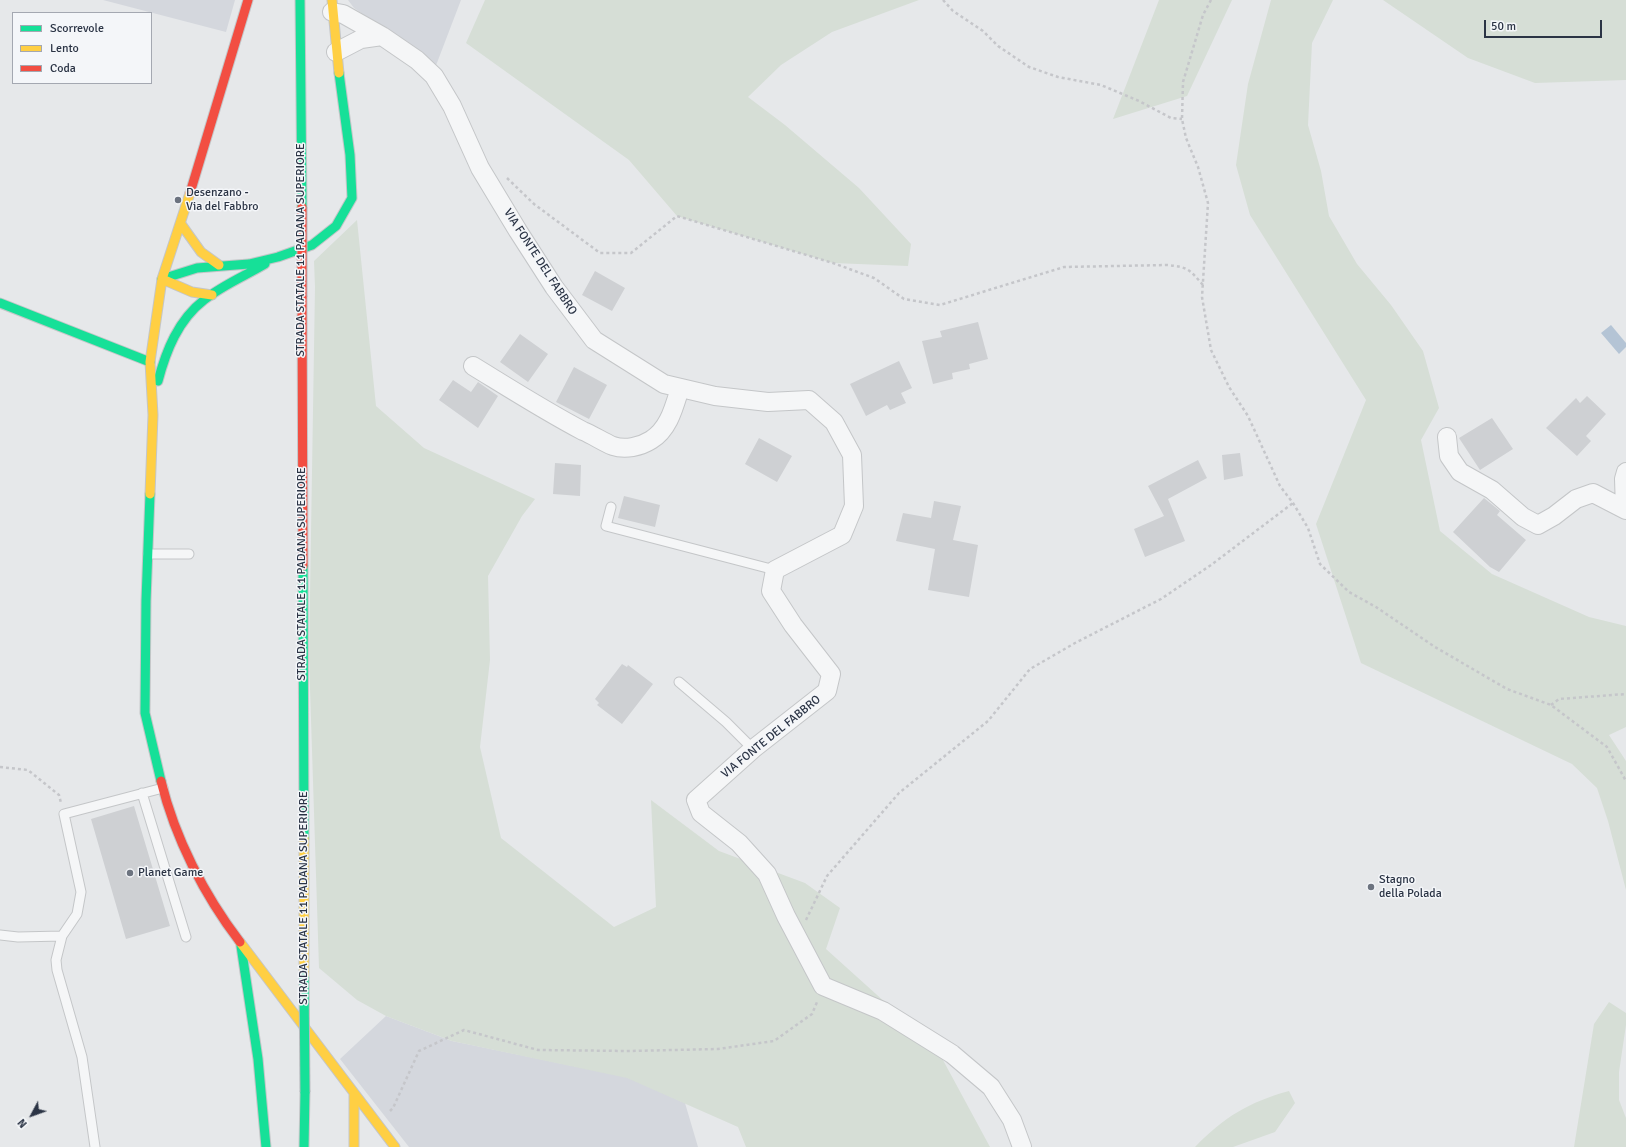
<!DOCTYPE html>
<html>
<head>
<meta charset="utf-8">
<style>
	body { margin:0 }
	#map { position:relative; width:1626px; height:1147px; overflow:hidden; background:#e6e8ea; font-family:Signika,sans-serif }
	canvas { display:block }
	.legend { position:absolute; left:12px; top:12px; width:140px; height:72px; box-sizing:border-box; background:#f4f6f9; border:1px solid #a4a8b1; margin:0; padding:5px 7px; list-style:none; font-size:12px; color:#2b3445 }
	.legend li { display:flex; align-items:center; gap:8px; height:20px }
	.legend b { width:20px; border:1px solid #a4a8b1 }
	.north { position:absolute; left:12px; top:1095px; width:40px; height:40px; -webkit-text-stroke:3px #f4f6f9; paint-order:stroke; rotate:229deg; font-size:11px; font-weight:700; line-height:16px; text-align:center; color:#2b3445 }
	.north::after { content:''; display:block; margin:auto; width:14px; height:18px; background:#2b3445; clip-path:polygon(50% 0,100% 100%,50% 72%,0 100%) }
	.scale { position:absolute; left:1484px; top:20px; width:118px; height:18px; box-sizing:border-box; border:2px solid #2b3445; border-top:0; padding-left:5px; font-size:12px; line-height:14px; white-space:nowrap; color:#2b3445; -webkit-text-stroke:3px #f4f6f9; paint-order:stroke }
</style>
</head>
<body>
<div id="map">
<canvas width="1626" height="1147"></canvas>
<ul class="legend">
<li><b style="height:5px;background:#16e098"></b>Scorrevole</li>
<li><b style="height:5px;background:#ffcf43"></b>Lento</li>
<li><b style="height:5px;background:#f24e42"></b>Coda</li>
</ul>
<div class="north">N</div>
<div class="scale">50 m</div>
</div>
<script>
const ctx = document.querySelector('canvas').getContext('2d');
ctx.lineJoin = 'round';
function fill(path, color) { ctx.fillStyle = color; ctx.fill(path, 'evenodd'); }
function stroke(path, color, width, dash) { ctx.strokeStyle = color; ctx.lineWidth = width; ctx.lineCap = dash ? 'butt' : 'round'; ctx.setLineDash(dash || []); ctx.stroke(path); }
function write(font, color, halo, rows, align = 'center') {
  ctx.font = font + ' Signika,sans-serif'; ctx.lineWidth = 3; ctx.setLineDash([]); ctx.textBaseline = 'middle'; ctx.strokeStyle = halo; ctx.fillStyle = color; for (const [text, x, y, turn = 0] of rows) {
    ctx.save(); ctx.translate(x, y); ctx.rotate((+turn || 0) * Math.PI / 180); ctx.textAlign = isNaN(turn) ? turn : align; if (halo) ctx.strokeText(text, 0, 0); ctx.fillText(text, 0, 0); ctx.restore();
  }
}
const built = new Path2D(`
	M103,0H235L226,32Z
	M348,0H461L435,68L381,27L354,8Z
	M386,1016L452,1041L627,1077L685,1103L698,1147H409L340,1059Z`);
const green = new Path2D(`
	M485,0H919L832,32L781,65L748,97L785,125L859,188L911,244L908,266L833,263L677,216L629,160L466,43Z
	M1159,0H1232L1187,96L1113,119Z
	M1271,0H1333L1312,43L1308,125L1321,171L1329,216L1357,264L1391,305L1423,351L1439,408L1421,440L1440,531L1492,574L1589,617L1626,626V727L1609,735L1626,761V890L1608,821L1597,788L1572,764L1361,663L1316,524L1366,400L1250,215L1236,165L1248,84Z
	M1383,0H1626V80L1535,83L1468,58Z
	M357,220L376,406L424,448L535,499L522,516L488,576L490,660L480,747L501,838L614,927L656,907L651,800L719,851L805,883L840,908L826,949L937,1049L990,1147H746L738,1127L627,1078L452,1041L386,1016L357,1000L319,968L309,657L315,287L314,261Z
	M1609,1002L1626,1013V1025L1619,1072V1100L1626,1118V1147H1574L1594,1024Z
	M1289,1091L1295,1103L1275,1132L1233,1147H1195C1224,1117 1249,1102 1289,1091Z`);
const water = new Path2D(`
	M1611,325L1626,343V347L1619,354L1601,333Z`);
const building = new Path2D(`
	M595,271L625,288L612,311L582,295Z
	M978,322L988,359L969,364L970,369L952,373L953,379L933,384L922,341L942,337L940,331Z
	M520,334L548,354L528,382L500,362Z
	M899,361L912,388L901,393L906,403L890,410L887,405L866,416L850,384Z
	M574,367L607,385L589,419L556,402Z
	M453,380L471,392L478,382L498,396L478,428L439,400Z
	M1587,396L1606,414L1586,436L1591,441L1577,456L1546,428L1576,398L1580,403Z
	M1492,418L1513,449L1480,470L1459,438Z
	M759,438L792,456L777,482L745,464Z
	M1240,453L1243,476L1224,480L1222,455Z
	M1198,460L1207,478L1168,499L1185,541L1145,557L1134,529L1164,516L1148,486Z
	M555,463L581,465L580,496L553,494Z
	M624,496L660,505L655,527L618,518Z
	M1484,498L1500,511L1497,515L1526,540L1499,572L1490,567L1453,532Z
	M934,501L961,506L953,540L978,545L969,597L928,590L935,549L896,541L903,513L931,518Z
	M622,664L627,667L628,665L653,684L622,724L597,705L599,703L595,699Z
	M134,806L170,926L126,939L91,819Z`);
const path = new Path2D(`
	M943,0L953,11L983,31L998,46L1029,67L1058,77L1101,85L1139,101L1171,118L1182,119
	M1211,0L1203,15L1183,82L1182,119L1186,138L1198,167L1208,203L1202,297L1211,350L1229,387L1248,416L1280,486L1293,503L1308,528L1320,564L1349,592L1376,607L1435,647L1507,689L1551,705L1607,747L1626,781
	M507,178L534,204L600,253H631L677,216L833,263L874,278L904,299L940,305L1064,267L1167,265C1188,267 1189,269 1203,285
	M1551,705L1559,699L1626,694
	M0,767L28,770L59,795L61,803
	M806,920L827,876L899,793L988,721L1030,669L1075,643L1161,599L1211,565L1293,503
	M390,1111L393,1108L419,1051L464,1030L538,1050L629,1051L718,1049L774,1041L812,1014L817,1002`);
const lane = new Path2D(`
	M611,507L606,526L775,570
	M148,554H189
	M679,682L726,722L753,749
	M142,793L186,937
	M0,935L18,937L62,936
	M95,1147L82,1057L57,970L56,960L62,936L77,914L81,892L64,814L163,788`);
const street = new Path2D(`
	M332,12L343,14L382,36L417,60L434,76L452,106L480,168L518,231L554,287L594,340L664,384L715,396L768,402L809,400L834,422L852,455L854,506L842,535L775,570L771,591L793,625L831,674L827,691L753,749L696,800L701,813L739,843L767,874L786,916L823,986L883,1011L952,1054L991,1087L1012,1120L1022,1147
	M336,52L361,39L382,36
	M473,366C509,388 545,411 583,431C593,435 603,442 613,446C625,450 640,447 651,440C669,429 674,407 680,388
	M1447,437L1449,456L1460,472L1492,490L1523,517L1538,525L1554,516L1576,499L1593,493L1626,510
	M1625,509L1624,479L1626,472`);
const fast = new Path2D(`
	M300,0L302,207
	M162,279L197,268L249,264L278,257L312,245L336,226L352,198L350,155L339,73
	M0,303L150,362
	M158,381C166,351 178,320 204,300C223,285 245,276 265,264
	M150,494L146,601L145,713L161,781
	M303,566L304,838
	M241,946L258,1059L266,1147
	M304,1147L305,1092`);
const slow = new Path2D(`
	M332,0L339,73
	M181,224L201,252L219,265
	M162,279L192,292L212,295
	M150,494L153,415L150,362L162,279L190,193
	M304,838V977
	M240,942L395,1147
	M354,1094V1147`);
const jam = new Path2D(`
	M190,193L248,0
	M302,297L303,566
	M161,781C175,838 204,895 240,942`);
const fastBridge = new Path2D(`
	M304,977L305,1092`);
const jamBridge = new Path2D(`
	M302,207V297`);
const markers = [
	[178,200,4,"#6c737f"],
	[130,873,4,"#6c737f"],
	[1371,887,4,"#6c737f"]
];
const poiNames = [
	["Desenzano -",186,193],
	["Via del Fabbro",186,207],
	["Planet Game",138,873],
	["Stagno",1379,880],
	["della Polada",1379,894]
];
const streetNames = [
	["STRADA STATALE 11 PADANA SUPERIORE",301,250,-90],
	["VIA FONTE DEL FABBRO",540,262,57],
	["STRADA STATALE 11 PADANA SUPERIORE",302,574,-90],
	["VIA FONTE DEL FABBRO",771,737,-39],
	["STRADA STATALE 11 PADANA SUPERIORE",304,898,-90]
];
fill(built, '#d4d7dd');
fill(green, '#d6ded6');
fill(water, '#b4c4d5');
fill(building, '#ced0d3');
stroke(lane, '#c4c6c8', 11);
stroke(street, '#c4c6c8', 20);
stroke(fast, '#c4c6c8', 11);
stroke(slow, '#c4c6c8', 11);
stroke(jam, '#c4c6c8', 11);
stroke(path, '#c5c6ca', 2.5, [3, 3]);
stroke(lane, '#f5f6f7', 9);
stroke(street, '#f5f6f7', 18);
stroke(fast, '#16e098', 9);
stroke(slow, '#ffcf43', 9);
stroke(jam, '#f24e42', 9);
stroke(fastBridge, '#b8bbbf', 11, []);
stroke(jamBridge, '#b8bbbf', 11, []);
stroke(fastBridge, '#16e098', 9);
stroke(jamBridge, '#f24e42', 9);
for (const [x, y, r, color] of markers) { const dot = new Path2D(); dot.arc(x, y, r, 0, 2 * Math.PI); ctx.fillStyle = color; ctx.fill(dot); stroke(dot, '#f4f6f9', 1.5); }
write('12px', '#2b3445', '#f4f6f9', poiNames, 'left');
write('12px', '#2b3445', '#f4f6f9', streetNames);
</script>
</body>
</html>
